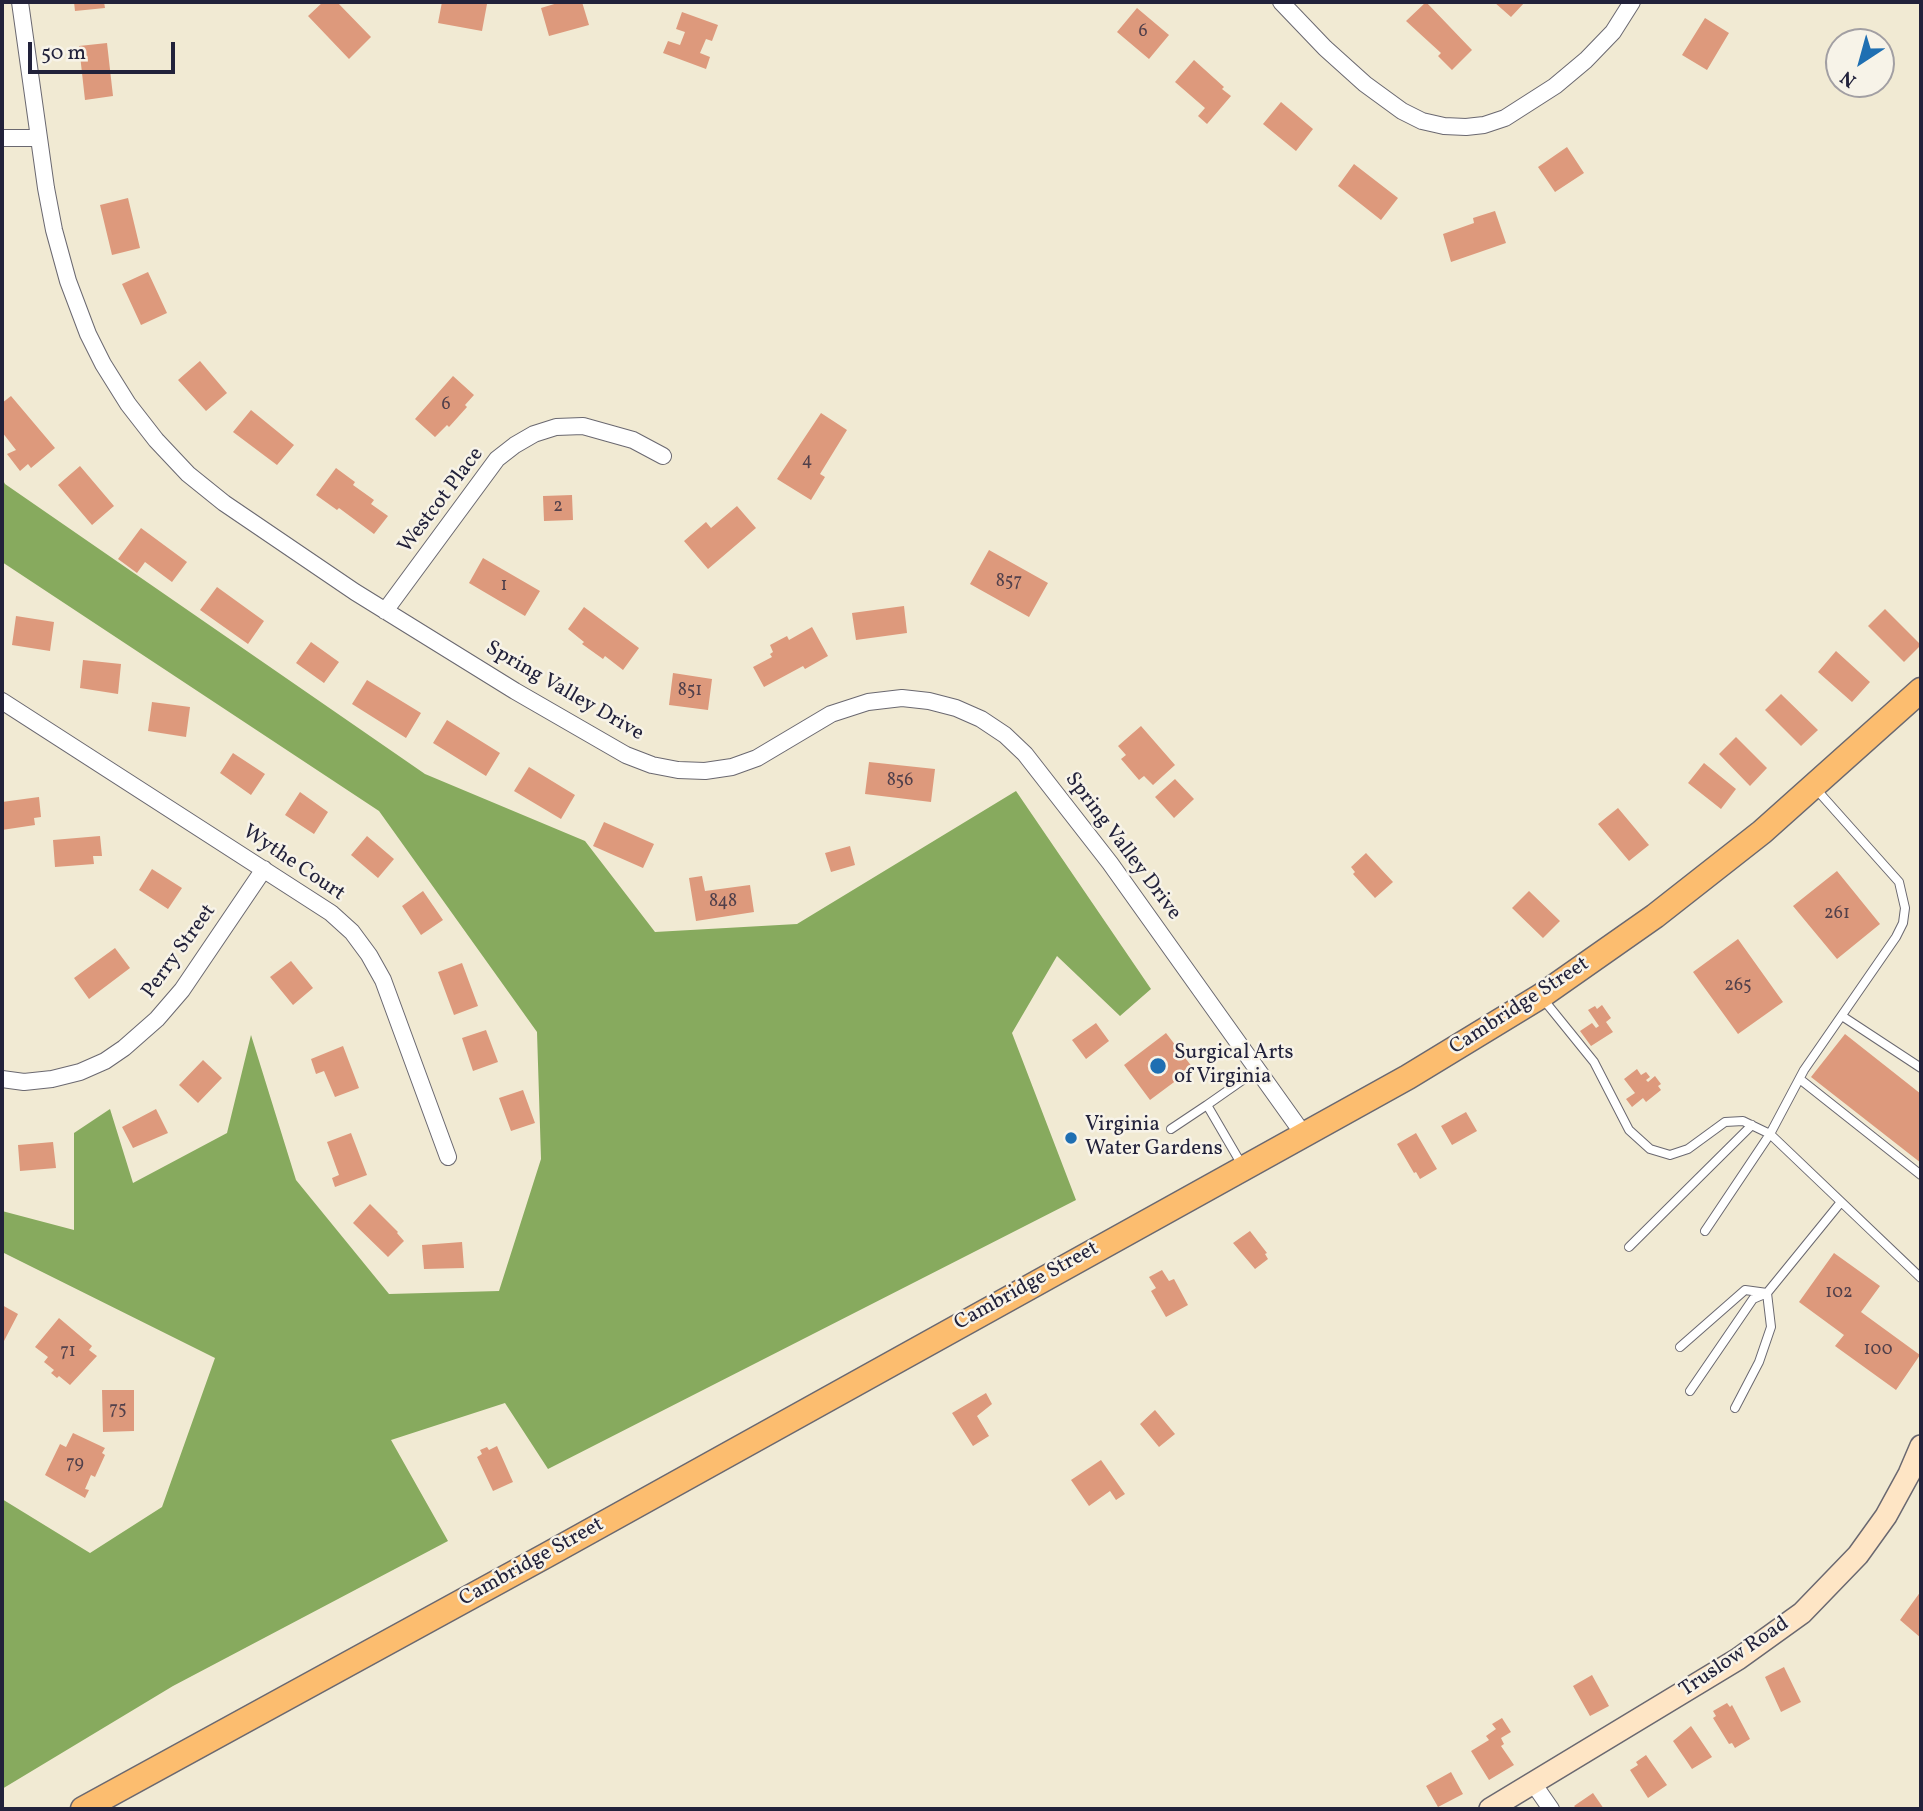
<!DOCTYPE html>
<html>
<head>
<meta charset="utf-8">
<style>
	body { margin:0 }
	#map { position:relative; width:1923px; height:1811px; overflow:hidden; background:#f1ead3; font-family:Vollkorn,serif }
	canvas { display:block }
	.frame { position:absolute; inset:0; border:4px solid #22223b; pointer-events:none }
	.north { position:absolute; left:1825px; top:28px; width:70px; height:70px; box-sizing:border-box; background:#f7f3e8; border:2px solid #a29fa3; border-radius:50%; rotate:216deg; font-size:19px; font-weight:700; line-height:28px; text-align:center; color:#22223b }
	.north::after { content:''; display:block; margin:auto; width:24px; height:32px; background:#1f6fb2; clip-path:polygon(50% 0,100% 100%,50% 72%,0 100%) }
	.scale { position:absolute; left:28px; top:42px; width:147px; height:32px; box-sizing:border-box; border:4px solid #22223b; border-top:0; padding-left:9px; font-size:21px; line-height:24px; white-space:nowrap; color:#22223b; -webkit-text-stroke:5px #f7f3e8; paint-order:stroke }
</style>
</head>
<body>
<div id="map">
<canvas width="1923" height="1811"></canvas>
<div class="frame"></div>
<div class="north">N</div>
<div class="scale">50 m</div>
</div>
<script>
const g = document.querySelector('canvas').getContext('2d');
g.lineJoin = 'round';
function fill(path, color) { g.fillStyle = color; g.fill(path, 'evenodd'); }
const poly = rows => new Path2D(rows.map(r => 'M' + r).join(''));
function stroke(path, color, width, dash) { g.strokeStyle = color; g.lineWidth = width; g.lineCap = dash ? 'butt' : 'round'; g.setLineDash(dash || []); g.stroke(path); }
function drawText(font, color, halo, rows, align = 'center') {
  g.font = font + ' Vollkorn,serif'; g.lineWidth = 5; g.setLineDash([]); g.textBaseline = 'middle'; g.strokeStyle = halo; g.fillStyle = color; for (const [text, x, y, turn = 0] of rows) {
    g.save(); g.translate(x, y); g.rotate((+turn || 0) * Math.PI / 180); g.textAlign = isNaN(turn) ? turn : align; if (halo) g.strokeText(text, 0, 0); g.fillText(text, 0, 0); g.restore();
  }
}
const forest = poly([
	[2,478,5,484,425,774,585,841,655,932,797,924,1016,791,1151,989,1120,1016,1057,956,1012,1033,1076,1200,548,1469,505,1403,391,1440,448,1541,173,1686,2,1789,2,1499,90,1553,162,1507,215,1358,2,1252,2,1211,74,1230,74,1133,110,1109,133,1183,227,1133,251,1035,296,1180,389,1294,499,1291,541,1159,537,1032,379,811,2,562]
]);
const building = poly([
	[74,2,104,2,105,8,75,11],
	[323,2,337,2,371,37,349,59,308,16],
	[442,2,487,4,482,31,438,23],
	[561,2,582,2,589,25,549,36,541,8],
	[1426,2,1472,50,1452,70,1438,56,1441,53,1406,21],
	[1494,2,1525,2,1511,17],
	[1137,8,1169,35,1149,59,1117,32],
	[682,12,718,25,712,41,706,39,700,53,710,57,706,69,663,53,668,41,680,45,685,32,676,29],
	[1705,18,1729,33,1707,70,1682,55],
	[107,43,113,96,85,100,79,46],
	[1194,60,1224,87,1222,89,1231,96,1207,124,1198,116,1205,108,1175,82],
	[1281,102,1313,129,1296,151,1263,124],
	[1567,147,1584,173,1555,192,1538,167],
	[1354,164,1398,198,1381,220,1338,186],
	[128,198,140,248,112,255,100,205],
	[1495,211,1506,243,1451,262,1443,234,1474,223,1473,218],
	[148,272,167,313,141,325,122,284],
	[200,361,227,393,206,411,178,380],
	[453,376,474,395,465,405,467,407,449,427,447,425,435,437,415,419],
	[11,396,55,448,31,468,28,464,20,471,7,454,16,450,2,432,2,403],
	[251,410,294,445,277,465,233,432],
	[821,413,847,430,820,474,825,477,811,500,777,479],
	[80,466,114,506,92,525,58,485],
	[336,468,355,482,353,485,374,500,371,504,388,516,374,534,339,508,337,510,316,495],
	[572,495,573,520,544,521,543,496],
	[737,506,756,528,708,569,684,541,706,522,711,528],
	[141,528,187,562,172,582,145,562,137,573,118,559],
	[989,550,1048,583,1029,617,970,584],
	[483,558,540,591,525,616,469,583],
	[217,587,264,621,248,644,200,610],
	[904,606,907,633,856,640,852,613],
	[584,607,639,648,623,670,605,656,603,659,582,644,584,642,568,629],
	[1885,609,1921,645,1904,662,1868,626],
	[16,616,54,622,50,651,12,645],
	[812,627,828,656,805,669,803,666,764,687,753,667,772,657,770,654,773,652,770,645,787,636,789,640],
	[311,642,339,662,324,683,296,663],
	[1836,651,1870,682,1852,702,1818,672],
	[83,660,121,664,118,694,80,688],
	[673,673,712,679,708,710,669,705],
	[367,680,421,713,406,738,352,704],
	[1781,694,1818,730,1801,746,1765,710],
	[152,702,190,707,186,737,148,731],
	[447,720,500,753,486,776,433,743],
	[1141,726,1175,765,1153,785,1144,776,1139,780,1121,759,1126,755,1118,746],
	[1736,737,1767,768,1750,786,1719,754],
	[233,753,265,774,251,795,220,773],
	[869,762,935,769,931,802,865,794],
	[1704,763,1736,789,1721,809,1688,783],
	[529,767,575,795,561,819,514,791],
	[1175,779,1194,799,1174,818,1155,797],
	[300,792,328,812,314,834,285,815],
	[39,797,41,817,34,818,35,825,2,830,2,802],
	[1618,808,1649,845,1629,861,1598,824],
	[604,822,654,844,643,868,593,846],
	[100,836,102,856,93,856,94,864,55,867,53,840],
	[367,836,394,859,378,878,351,855],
	[850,846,855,865,831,872,825,853],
	[1366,853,1393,882,1375,898,1353,874,1355,872,1351,867],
	[152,869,182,888,168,909,139,890],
	[1837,871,1880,924,1837,959,1793,906],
	[702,876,705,891,750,885,754,912,696,921,689,878],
	[423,891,443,920,421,935,402,906],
	[1529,891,1560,921,1543,938,1512,908],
	[1738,939,1783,1002,1738,1034,1693,972],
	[115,948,130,968,89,999,74,978],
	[291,961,313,988,293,1005,270,977],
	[462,963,478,1006,454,1015,438,972],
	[1602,1005,1611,1018,1606,1022,1613,1032,1591,1046,1580,1031,1592,1023,1596,1028,1599,1026,1588,1010,1595,1006,1597,1009],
	[1096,1023,1109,1041,1086,1059,1072,1040],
	[486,1030,498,1062,473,1071,462,1038],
	[1166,1033,1193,1068,1150,1100,1124,1065],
	[1845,1034,1921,1094,1921,1163,1811,1077],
	[343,1046,359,1088,335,1097,324,1071,316,1074,311,1059],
	[203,1060,222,1078,198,1103,179,1085],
	[1637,1069,1641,1075,1646,1072,1650,1077,1646,1080,1648,1082,1655,1076,1661,1084,1658,1086,1661,1090,1646,1102,1643,1098,1632,1107,1626,1099,1635,1093,1624,1079],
	[523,1090,535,1123,511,1131,499,1098],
	[156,1109,168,1133,133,1148,122,1127],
	[1466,1112,1477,1131,1452,1145,1441,1126],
	[351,1133,367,1175,335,1187,332,1178,339,1175,327,1142],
	[1416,1133,1437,1169,1420,1179,1416,1172,1414,1173,1397,1144],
	[53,1142,56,1168,20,1171,18,1145],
	[370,1204,398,1232,397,1233,404,1241,388,1257,353,1223],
	[1250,1231,1267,1253,1265,1254,1268,1259,1255,1269,1233,1243],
	[462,1242,464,1268,424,1269,422,1245],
	[1834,1253,1880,1286,1861,1312,1920,1355,1896,1390,1835,1346,1844,1335,1799,1302],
	[1162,1270,1169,1281,1174,1279,1188,1305,1166,1317,1151,1291,1156,1288,1149,1277],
	[2,1305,18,1314,4,1341,2,1340],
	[59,1318,92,1346,89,1350,97,1356,70,1385,59,1376,57,1378,51,1373,54,1370,44,1362,48,1357,35,1347],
	[102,1390,134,1390,134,1431,103,1432],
	[986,1393,992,1404,977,1416,989,1436,973,1446,952,1413],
	[1155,1410,1175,1434,1159,1447,1140,1424],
	[73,1433,105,1448,102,1453,105,1455,95,1477,91,1475,85,1489,89,1490,85,1498,45,1475,60,1444,66,1447],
	[497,1446,513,1482,493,1491,477,1457,482,1454,480,1450,487,1447,489,1450],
	[1101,1460,1125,1494,1116,1500,1110,1491,1089,1506,1071,1480],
	[1921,1591,1921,1638,1900,1620],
	[1784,1667,1801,1702,1781,1712,1765,1677],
	[1592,1675,1609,1706,1590,1716,1573,1686],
	[1727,1703,1730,1707,1732,1705,1750,1739,1735,1748,1732,1743,1729,1744,1713,1718,1716,1716,1713,1711],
	[1502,1718,1511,1732,1501,1738,1504,1744,1501,1746,1514,1765,1489,1780,1471,1751,1489,1740,1486,1736,1496,1729,1492,1724],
	[1691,1726,1712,1757,1692,1769,1673,1741],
	[1646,1755,1667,1785,1648,1798,1630,1770,1638,1765,1636,1762],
	[1451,1772,1463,1794,1438,1807,1426,1786],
	[1593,1793,1604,1809,1577,1809,1574,1806]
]);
const lane = poly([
	[1816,789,1899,882,1905,908,1903,923,1896,937,1804,1070,1770,1134,1921,1278],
	[1543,999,1594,1062,1629,1130,1650,1149,1670,1155,1688,1149,1725,1122,1743,1121,1770,1134,1705,1231],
	[1842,1016,1921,1068],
	[1801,1080,1921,1175],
	[1207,1105,1257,1070],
	[1171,1129,1207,1105,1242,1165],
	[1629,1247,1752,1125],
	[1680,1347,1745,1290,1767,1293,1771,1327,1759,1362,1735,1408],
	[1690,1391,1753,1299,1767,1293,1841,1202]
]);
const street = poly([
	[20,2,46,188,54,230,68,281,88,334,103,364,128,404,156,440,188,474,224,503,355,592,515,691,626,755,652,765,678,770,705,771,732,767,757,758,831,714,868,702,902,698,929,701,956,708,981,719,1005,735,1025,754,1110,863,1304,1135],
	[1281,2,1325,48,1365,84,1402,111,1422,121,1444,126,1466,127,1484,125,1505,118,1555,86,1586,60,1613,32,1632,2],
	[2,138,39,138],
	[385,611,497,459,515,445,534,434,556,427,583,426,633,440,663,456],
	[2,701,331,913,352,932,369,955,383,980,448,1157],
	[2,1079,24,1082,52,1079,80,1072,105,1061,124,1048,157,1019,182,990,264,869],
	[1533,1783,1551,1809]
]);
const secondary = poly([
	[1490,1809,1738,1659,1802,1613,1858,1555,1886,1516,1909,1474,1921,1446]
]);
const primary = poly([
	[83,1809,547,1555,1408,1077,1541,996,1655,916,1762,832,1921,690]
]);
const markers = [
	[1158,1066,9,"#1f6fb2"],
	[1071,1138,7,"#1f6fb2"]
];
const numberNames = [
	["6",1143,33],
	["6",446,406],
	["4",807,462],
	["2",558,508],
	["857",1009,583],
	["1",504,587],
	["851",690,692],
	["856",900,782],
	["848",723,903],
	["261",1837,915],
	["265",1738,987],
	["102",1839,1294],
	["100",1878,1351],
	["71",68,1353],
	["75",118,1411],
	["79",75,1465]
];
const streetNames = [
	["Westcot Place",442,501,-53],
	["Spring Valley Drive",564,692,30],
	["Spring Valley Drive",1122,847,53],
	["Wythe Court",293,864,34],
	["Perry Street",180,952,-54],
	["Cambridge Street",1520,1007,-33],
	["Cambridge Street",1027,1287,-29],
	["Cambridge Street",532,1563,-29],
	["Truslow Road",1735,1658,-34]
];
const poiNames = [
	["Surgical Arts",1174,1054],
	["of Virginia",1174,1078],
	["Virginia",1085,1126],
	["Water Gardens",1085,1150]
];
fill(forest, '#87aa5e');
fill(building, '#dd997c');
stroke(lane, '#6a6870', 10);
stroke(street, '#6a6870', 18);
stroke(secondary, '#6a6870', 24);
stroke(primary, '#6a6870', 27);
stroke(lane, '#fff', 8);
stroke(street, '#fff', 16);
stroke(secondary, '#fee5c5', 21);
stroke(primary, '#fcbd6f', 24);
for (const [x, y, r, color] of markers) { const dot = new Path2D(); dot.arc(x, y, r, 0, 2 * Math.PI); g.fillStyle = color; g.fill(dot); stroke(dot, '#f7f3e8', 2.5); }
drawText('18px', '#51404b', null, numberNames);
drawText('21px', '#22223b', '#f7f3e8', streetNames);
drawText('21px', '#22223b', '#f7f3e8', poiNames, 'left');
</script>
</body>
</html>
